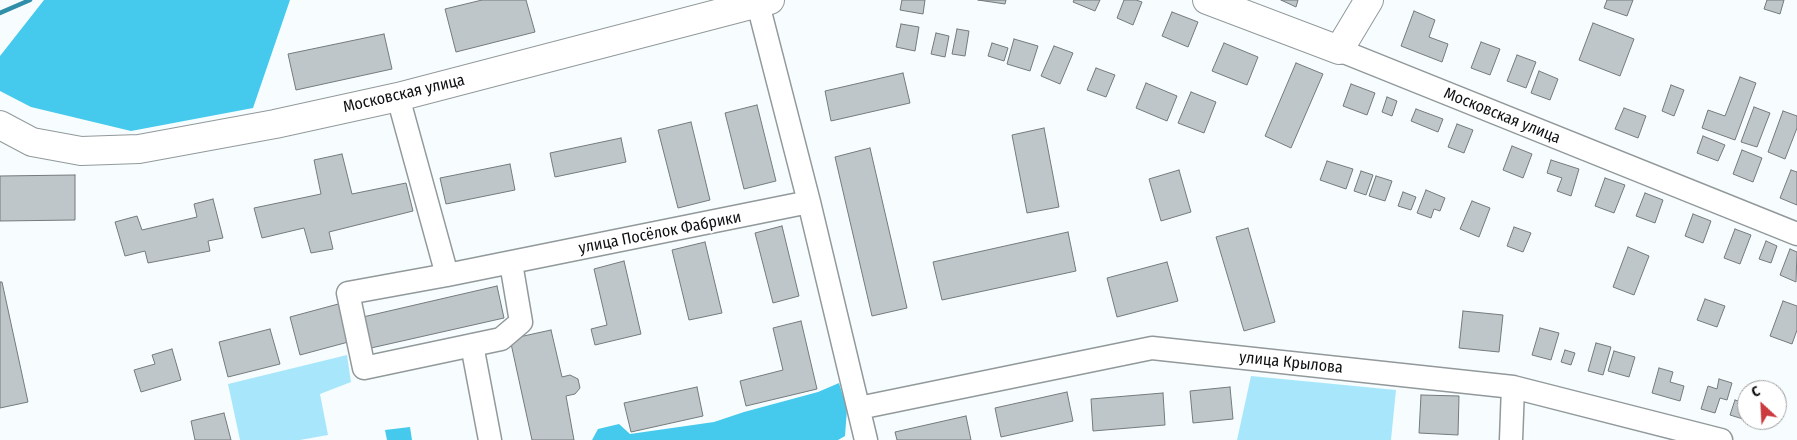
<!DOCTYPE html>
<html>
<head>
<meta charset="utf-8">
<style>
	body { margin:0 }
	#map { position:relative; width:1797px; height:440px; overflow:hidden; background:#f7fdfe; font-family:"Fira Sans Condensed",sans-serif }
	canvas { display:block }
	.north { position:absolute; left:1737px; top:380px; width:50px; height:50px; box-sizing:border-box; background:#fff; border:1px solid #9f9fa0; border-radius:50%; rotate:335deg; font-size:14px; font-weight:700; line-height:20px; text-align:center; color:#0e1011 }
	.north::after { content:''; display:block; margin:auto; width:18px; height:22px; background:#ca3a3f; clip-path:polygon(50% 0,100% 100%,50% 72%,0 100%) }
</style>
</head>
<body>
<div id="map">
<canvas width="1797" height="440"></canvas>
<div class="north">С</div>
</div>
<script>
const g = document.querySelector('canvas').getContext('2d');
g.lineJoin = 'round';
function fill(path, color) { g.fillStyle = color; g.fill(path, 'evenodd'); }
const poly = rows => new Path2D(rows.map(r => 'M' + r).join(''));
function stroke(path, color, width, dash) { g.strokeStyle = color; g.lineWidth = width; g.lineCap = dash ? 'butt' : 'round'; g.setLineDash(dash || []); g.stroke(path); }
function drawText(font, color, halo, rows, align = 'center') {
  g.font = font + ' "Fira Sans Condensed",sans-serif'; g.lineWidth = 4.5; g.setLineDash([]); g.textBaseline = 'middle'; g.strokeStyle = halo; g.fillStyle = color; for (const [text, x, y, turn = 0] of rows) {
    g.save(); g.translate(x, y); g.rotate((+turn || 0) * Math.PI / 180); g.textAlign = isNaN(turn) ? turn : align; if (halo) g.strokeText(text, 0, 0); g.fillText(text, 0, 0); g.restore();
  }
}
const green = poly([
	[347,355,351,382,320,394,328,435,300,440,240,440,228,384],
	[1251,376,1396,390,1391,440,1237,440]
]);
const forest = poly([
	[44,0,290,0,253,108,131,131,31,107,0,91,0,56],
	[839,383,847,409,845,436,838,440,592,440,598,429,619,424,630,434,714,422,744,412,818,392],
	[410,427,412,440,387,440,385,430]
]);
const stream = poly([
	[0,13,30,0]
]);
const building = poly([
	[482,0,526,0,535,32,456,52,445,9,482,0],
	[902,0,925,0,923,14,900,10,902,0],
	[978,0,1006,0,1005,4,978,0],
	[1074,0,1100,0,1095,11,1073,2,1074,0],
	[1124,0,1136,0,1142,2,1133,25,1117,18,1124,0],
	[1281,0,1298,0,1296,7,1281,0],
	[1607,0,1633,0,1627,16,1604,8,1607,0],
	[1767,0,1784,0,1780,14,1764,9,1767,0],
	[1414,11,1435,20,1429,37,1448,44,1442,62,1401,46,1414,11],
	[1172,12,1198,22,1188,47,1162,36,1172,12],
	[1593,23,1634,39,1620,76,1579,60,1593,23],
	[901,24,919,27,915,51,896,47,901,24],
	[957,29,969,31,965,56,952,54,957,29],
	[936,33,949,36,945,57,931,54,936,33],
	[384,34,392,69,296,90,288,54,384,34],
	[1014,39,1038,46,1030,71,1007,64,1014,39],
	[1481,42,1500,49,1490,75,1471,68,1481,42],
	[992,43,1008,48,1004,61,988,56,992,43],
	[1224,43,1258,57,1247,85,1212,71,1224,43],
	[1054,46,1073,53,1060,84,1041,76,1054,46],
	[1517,55,1536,62,1526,88,1507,81,1517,55],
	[1296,63,1323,74,1291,148,1265,136,1296,63],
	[1096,68,1115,75,1106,97,1087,90,1096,68],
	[1539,71,1558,79,1550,100,1531,93,1539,71],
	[903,73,910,103,831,121,825,91,903,73],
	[1740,77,1756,83,1735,140,1702,128,1708,110,1725,116,1740,77],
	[1146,83,1177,96,1167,121,1136,108,1146,83],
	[1351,84,1375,93,1367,115,1343,106,1351,84],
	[1671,85,1684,90,1674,116,1662,111,1671,85],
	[1191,92,1216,102,1204,133,1178,123,1191,92],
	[1387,97,1397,101,1392,116,1382,112,1387,97],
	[757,105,776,181,744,189,725,113,757,105],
	[1754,107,1770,113,1757,147,1741,142,1754,107],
	[1624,108,1646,116,1638,138,1615,129,1624,108],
	[1416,109,1443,119,1438,132,1411,121,1416,109],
	[1783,111,1797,116,1797,128,1785,159,1768,152,1783,111],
	[691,122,710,200,678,208,658,130,691,122],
	[1457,124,1473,130,1464,153,1448,147,1457,124],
	[1044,128,1059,207,1027,213,1012,135,1044,128],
	[1703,136,1725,145,1718,161,1697,153,1703,136],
	[621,138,626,162,555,177,550,153,621,138],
	[1512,146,1532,154,1523,178,1503,170,1512,146],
	[870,148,907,308,872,316,835,157,870,148],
	[1742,150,1762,158,1753,182,1733,174,1742,150],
	[342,154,352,194,406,183,413,211,329,232,333,249,311,253,304,228,262,238,254,208,321,194,314,160,342,154],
	[1551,160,1579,169,1571,196,1557,191,1562,178,1547,173,1551,160],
	[1327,161,1353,169,1346,189,1320,180,1327,161],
	[510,164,515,190,446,204,440,178,510,164],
	[1179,170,1191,212,1161,221,1149,179,1179,170],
	[1791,170,1797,172,1797,205,1780,198,1791,170],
	[1361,171,1373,175,1366,195,1354,191,1361,171],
	[75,175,75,220,0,221,0,176,75,175],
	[1376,176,1392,181,1385,201,1369,196,1376,176],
	[1605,178,1625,185,1614,213,1595,206,1605,178],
	[1426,190,1445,198,1440,211,1434,209,1431,218,1417,213,1426,190],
	[1403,192,1416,197,1411,210,1398,206,1403,192],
	[1645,193,1663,200,1655,223,1636,216,1645,193],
	[213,199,223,238,208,241,210,251,148,263,145,251,125,256,115,222,137,216,142,230,197,217,194,204,213,199],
	[1472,201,1490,208,1479,237,1460,229,1472,201],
	[1693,214,1711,221,1703,243,1685,236,1693,214],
	[782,226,799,296,773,303,755,233,782,226],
	[1514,227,1531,233,1523,252,1507,246,1514,227],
	[1248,228,1275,322,1244,331,1216,237,1248,228],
	[1735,229,1751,235,1740,264,1724,258,1735,229],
	[1068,232,1076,271,942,300,933,262,1068,232],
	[1766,241,1777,246,1771,263,1759,259,1766,241],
	[705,242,722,313,689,320,672,250,705,242],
	[1628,247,1649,256,1634,295,1613,287,1628,247],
	[1790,249,1797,252,1796,282,1780,275,1790,249],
	[624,261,641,334,595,345,591,329,607,325,594,269,624,261],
	[1167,262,1178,301,1117,317,1107,278,1167,262],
	[0,282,2,282,28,402,0,408,0,282],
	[497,286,504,318,371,348,363,317,497,286],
	[1705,299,1725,306,1717,327,1697,320,1705,299],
	[1783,301,1797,306,1797,330,1792,344,1770,336,1783,301],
	[342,303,352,341,300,355,290,317,342,303],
	[1463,311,1503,315,1499,352,1459,348,1463,311],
	[801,321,817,389,746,406,740,381,783,370,773,328,801,321],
	[1540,328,1559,333,1551,360,1532,355,1540,328],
	[270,329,280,364,228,377,219,342,270,329],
	[551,330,562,377,570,375,578,379,580,388,575,394,566,396,574,440,532,440,510,339,551,330],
	[1596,343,1611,347,1603,375,1588,371,1596,343],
	[172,349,181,380,141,392,134,370,155,364,152,355,172,349],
	[1565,350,1575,353,1571,365,1561,362,1565,350],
	[1614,351,1635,357,1629,377,1608,371,1614,351],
	[1659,368,1673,372,1670,382,1684,386,1680,401,1652,393,1659,368],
	[1719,379,1732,383,1727,400,1720,398,1715,413,1701,409,1708,386,1717,389,1719,379],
	[697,387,703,416,631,432,624,403,697,387],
	[1230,387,1233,419,1193,423,1190,391,1230,387],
	[1067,392,1073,421,1001,437,995,408,1067,392],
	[1163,393,1165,425,1093,431,1091,399,1163,393],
	[1421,395,1459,396,1458,435,1419,433,1421,395],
	[1735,400,1747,404,1743,419,1730,415,1735,400],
	[224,413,231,440,195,440,191,421,224,413],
	[966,416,971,440,897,440,895,432,966,416]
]);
const minor = poly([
	[758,4,809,202,866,440],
	[1339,50,1797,234],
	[398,97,447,275,809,202],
	[447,275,348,293,364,368,501,339,521,322,511,263],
	[472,345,490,440],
	[859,408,1152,348,1513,387,1721,440],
	[1511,440,1513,387]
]);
const major = poly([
	[1207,0,1339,50,1369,0],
	[0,125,32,142,81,151,139,149,275,124,398,97,770,0]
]);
const streetNames = [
	["Московская улица",404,94,-13],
	["Московская улица",1502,116,22],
	["улица Посёлок Фабрики",660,233,-11],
	["улица Крылова",1291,363,6]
];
fill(green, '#a8e7fb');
fill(forest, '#45c9ed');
stroke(stream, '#308ea8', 4.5);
fill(building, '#bfc6c9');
stroke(building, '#747b7d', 1);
stroke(minor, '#92999b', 25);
stroke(major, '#92999b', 30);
stroke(minor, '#fff', 22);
stroke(major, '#fff', 28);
drawText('16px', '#0e1011', '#fff', streetNames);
</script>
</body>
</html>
